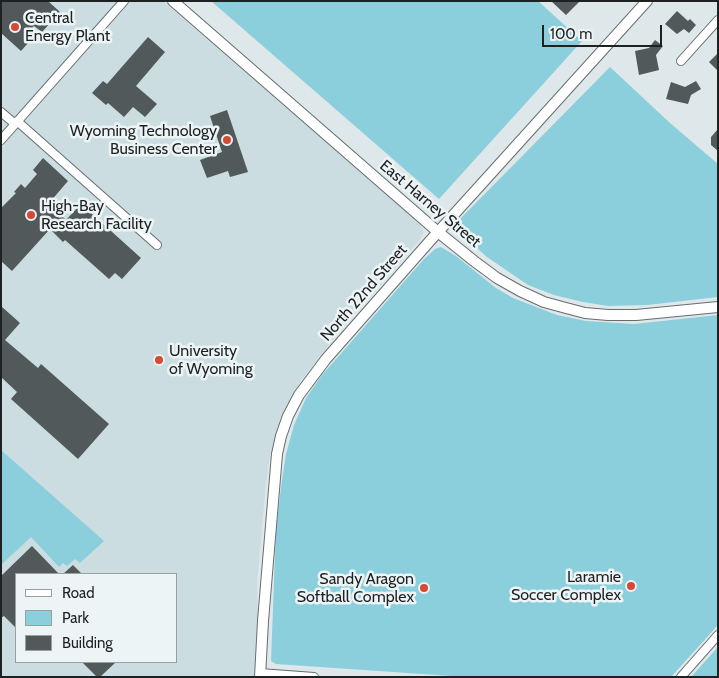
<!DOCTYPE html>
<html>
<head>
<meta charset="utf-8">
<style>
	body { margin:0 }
	#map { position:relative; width:719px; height:678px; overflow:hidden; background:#dee7e9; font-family:Cabin,sans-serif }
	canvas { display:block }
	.frame { position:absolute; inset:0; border:2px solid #1e2121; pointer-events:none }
	.legend { position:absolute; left:15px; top:573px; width:162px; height:90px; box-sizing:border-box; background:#ecf4f6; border:1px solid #9aa0a1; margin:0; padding:6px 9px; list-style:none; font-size:15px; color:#1e2121 }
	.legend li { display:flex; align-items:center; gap:10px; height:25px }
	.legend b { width:25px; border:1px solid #9aa0a1 }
	.scale { position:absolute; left:542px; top:25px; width:120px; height:22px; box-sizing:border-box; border:2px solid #1e2121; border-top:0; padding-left:6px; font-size:15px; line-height:18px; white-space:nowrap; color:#1e2121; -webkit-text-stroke:4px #ecf4f6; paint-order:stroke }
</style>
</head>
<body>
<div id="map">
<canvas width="719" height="678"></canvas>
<div class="frame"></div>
<ul class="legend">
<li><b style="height:6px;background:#fff"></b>Road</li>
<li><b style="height:14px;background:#8ccfdc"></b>Park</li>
<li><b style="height:14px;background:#51595a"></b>Building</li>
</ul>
<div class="scale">100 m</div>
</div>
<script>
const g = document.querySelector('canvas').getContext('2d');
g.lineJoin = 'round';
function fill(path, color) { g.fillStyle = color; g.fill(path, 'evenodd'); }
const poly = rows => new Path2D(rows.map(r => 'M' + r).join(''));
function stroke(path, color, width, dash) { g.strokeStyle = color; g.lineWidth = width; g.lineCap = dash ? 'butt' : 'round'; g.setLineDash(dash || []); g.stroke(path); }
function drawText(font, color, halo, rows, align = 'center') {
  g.font = font + ' Cabin,sans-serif'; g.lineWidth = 5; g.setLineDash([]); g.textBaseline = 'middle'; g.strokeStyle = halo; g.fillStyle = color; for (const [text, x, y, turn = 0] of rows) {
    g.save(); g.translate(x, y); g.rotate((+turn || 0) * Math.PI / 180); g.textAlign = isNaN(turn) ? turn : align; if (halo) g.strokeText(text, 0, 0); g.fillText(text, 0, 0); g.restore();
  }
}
const built = poly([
	[1,1,163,1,419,222,424,232,419,241,334,338,300,382,285,408,270,455,266,483,257,584,260,673,300,677,1,677],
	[16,574,176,574,176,662,16,662]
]);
const green = poly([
	[211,1,538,1,582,41,439,199],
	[610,67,670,123,718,164,718,297,647,305,608,306,583,302,554,295,528,285,487,257,461,234,458,226,461,218],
	[441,247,456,256,496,288,513,298,557,315,586,321,634,324,718,315,718,625,671,677,466,677,276,664,271,661,276,529,282,480,286,454,294,425,306,398,322,375,424,259,435,249],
	[1,450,104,541,80,563,75,559,67,566,63,563,59,567,31,537,1,565],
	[718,647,718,677,691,677]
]);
const building = poly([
	[3,1,48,1,60,12,42,32,34,26,24,37,29,42,21,51,1,33,1,4],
	[551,1,580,1,566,15],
	[677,11,688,21,690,19,696,25,689,33,684,29,677,34,665,24],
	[148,37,165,52,136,86,157,104,145,117,133,107,124,117,108,103,106,105,92,93,103,81,107,84],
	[655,40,663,46,656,55,659,70,639,75,635,51,649,48],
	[718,53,718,71,709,62],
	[696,81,701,89,691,95,688,104,666,99,671,82,685,87],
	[227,110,248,172,230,177,228,171,207,178,200,160,222,152,210,116],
	[718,129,718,151,711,145,711,137],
	[43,158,68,181,50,202,54,206,52,207,66,220,81,204,141,258,122,279,115,273,109,279,65,240,63,242,50,229,12,271,1,261,1,208,16,193,14,192,21,184,25,188,37,174,33,170],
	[1,306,20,323,5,340,38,368,41,364,109,424,78,459,11,399,17,392,1,377],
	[32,546,59,574,16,574,16,628,4,616,1,618,1,576],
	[73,565,82,574,63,574],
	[82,662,116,662,100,677,97,677]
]);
const street = poly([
	[681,61,718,20],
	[1,112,15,124],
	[17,121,157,245],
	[1,140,124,1],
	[260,673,314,677],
	[681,677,718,635]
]);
const secondary = poly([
	[173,1,438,232,474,261,497,278,520,291,544,302,566,308,585,313,608,315,636,315,718,307],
	[260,677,263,621,277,454,281,436,288,416,299,395,326,359,429,242,647,1]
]);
const markers = [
	[15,27,5,"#d54935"],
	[227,140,5,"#d54935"],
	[31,215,5,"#d54935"],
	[159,360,5,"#d54935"],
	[631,586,5,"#d54935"],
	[424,588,5,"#d54935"]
];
const poiNames = [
	["Central",25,18],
	["Energy Plant",25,36],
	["Wyoming Technology",217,131,"right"],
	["Business Center",217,149,"right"],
	["High-Bay",41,206],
	["Research Facility",41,224],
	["University",169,351],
	["of Wyoming",169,369],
	["Laramie",621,577,"right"],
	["Soccer Complex",621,595,"right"],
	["Sandy Aragon",414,579,"right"],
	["Softball Complex",414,597,"right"]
];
const streetNames = [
	["East Harney Street",430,204,40],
	["North 22nd Street",364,293,-49]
];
fill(built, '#cbdde1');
fill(green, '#8ccfdc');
fill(building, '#51595a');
stroke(street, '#666d6f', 10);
stroke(secondary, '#666d6f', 12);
stroke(street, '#fff', 8);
stroke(secondary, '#fff', 10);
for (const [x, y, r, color] of markers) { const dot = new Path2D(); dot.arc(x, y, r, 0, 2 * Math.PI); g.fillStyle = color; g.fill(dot); stroke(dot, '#ecf4f6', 2); }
drawText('16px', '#1e2121', '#ecf4f6', poiNames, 'left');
drawText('16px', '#1e2121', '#ecf4f6', streetNames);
</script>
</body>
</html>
